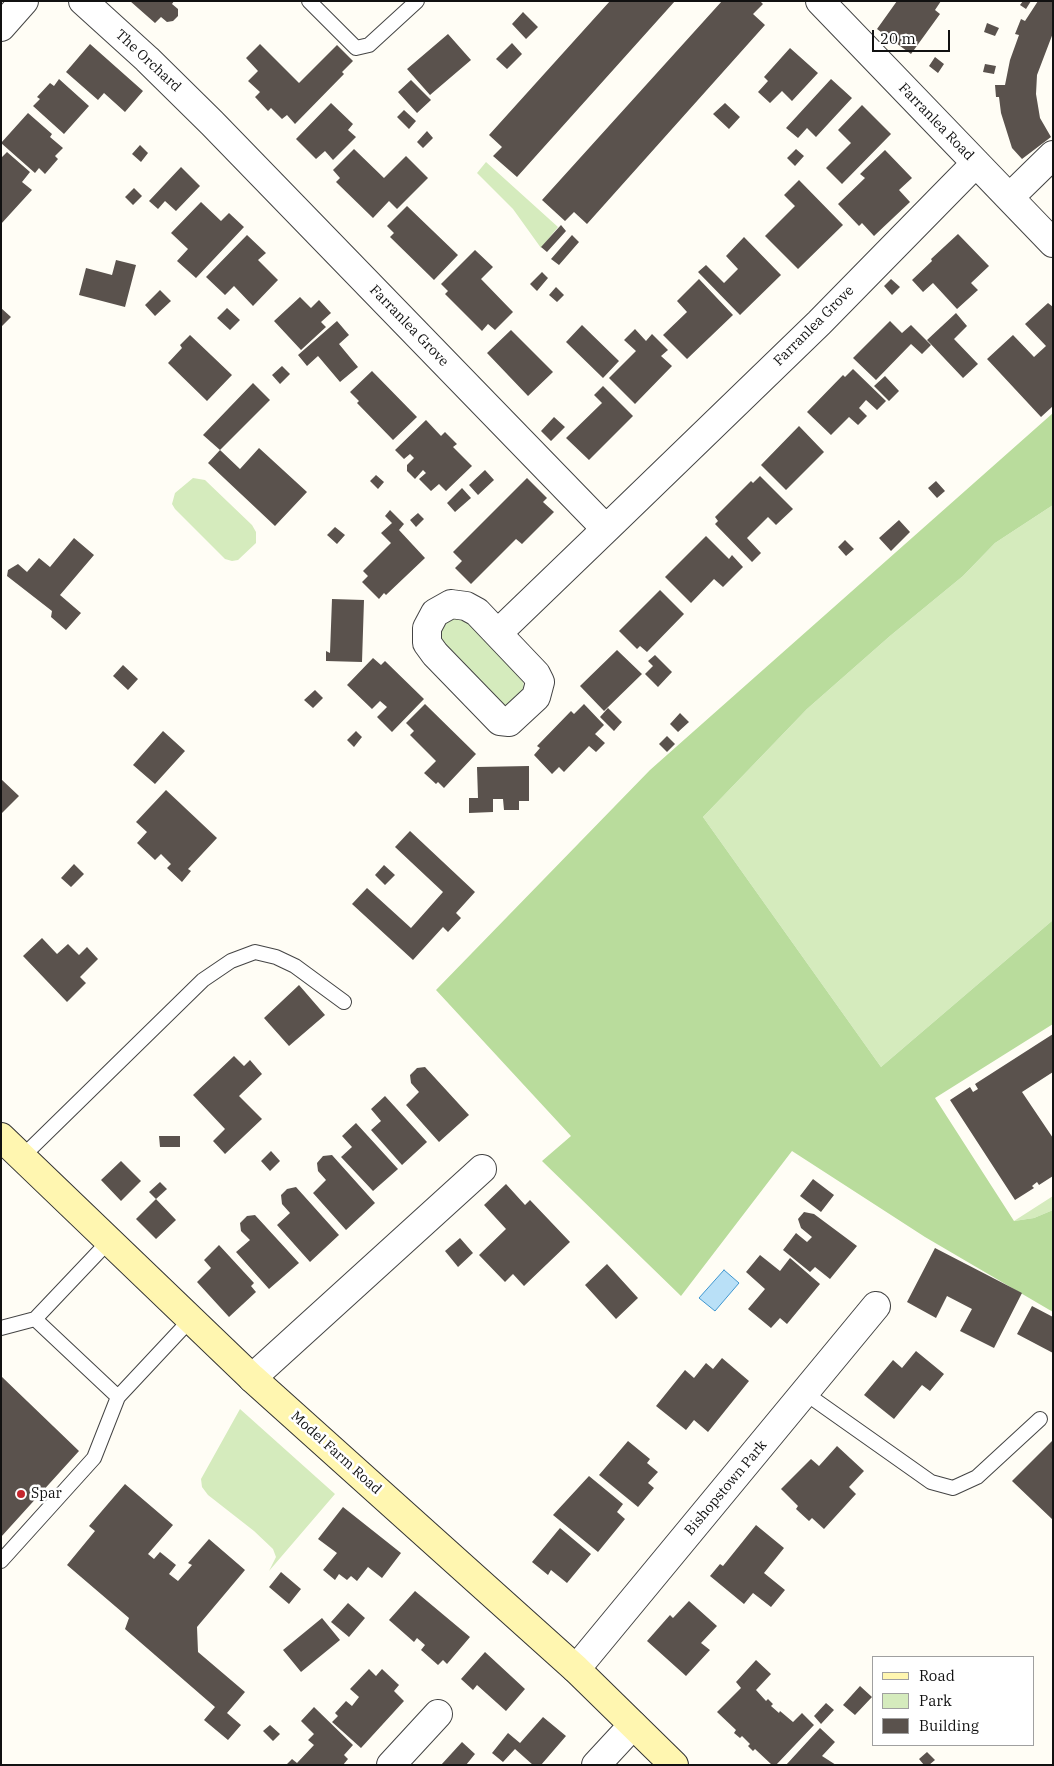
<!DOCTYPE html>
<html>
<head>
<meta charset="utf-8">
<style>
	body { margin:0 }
	#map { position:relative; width:1054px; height:1766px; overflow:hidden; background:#fffdf5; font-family:"IBM Plex Serif",serif }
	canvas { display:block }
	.frame { position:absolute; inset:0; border:2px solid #111; pointer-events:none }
	.legend { position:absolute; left:872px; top:1656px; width:162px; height:90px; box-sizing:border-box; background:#fff; border:1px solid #a0a0a0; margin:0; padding:6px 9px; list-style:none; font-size:15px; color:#111 }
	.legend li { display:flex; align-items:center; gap:10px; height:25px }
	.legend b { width:25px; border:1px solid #a0a0a0 }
	.scale { position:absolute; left:872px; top:30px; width:78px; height:22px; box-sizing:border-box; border:2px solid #111; border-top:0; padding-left:6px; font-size:15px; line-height:18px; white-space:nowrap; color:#111; -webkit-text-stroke:4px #fff; paint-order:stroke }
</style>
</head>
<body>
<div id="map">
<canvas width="1054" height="1766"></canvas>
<div class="frame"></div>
<ul class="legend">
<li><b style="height:6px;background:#fff6b0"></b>Road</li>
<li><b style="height:14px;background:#d5ebbd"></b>Park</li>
<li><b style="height:14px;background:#5a524d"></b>Building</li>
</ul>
<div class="scale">20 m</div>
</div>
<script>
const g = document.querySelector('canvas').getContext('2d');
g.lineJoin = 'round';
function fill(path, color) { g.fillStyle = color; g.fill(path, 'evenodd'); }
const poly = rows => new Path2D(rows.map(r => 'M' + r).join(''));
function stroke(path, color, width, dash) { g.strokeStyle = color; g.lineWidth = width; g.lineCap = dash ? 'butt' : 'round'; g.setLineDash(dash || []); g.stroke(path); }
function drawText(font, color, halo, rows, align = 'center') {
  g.font = font + ' "IBM Plex Serif",serif'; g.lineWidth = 5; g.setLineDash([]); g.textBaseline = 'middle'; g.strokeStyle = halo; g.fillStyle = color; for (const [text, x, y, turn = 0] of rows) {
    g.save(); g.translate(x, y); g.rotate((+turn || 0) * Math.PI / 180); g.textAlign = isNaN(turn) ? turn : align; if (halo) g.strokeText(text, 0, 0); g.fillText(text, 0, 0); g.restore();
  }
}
const green = poly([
	[486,162,558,227,541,248,513,209,477,173],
	[193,478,205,480,252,525,256,532,256,543,238,560,232,561,225,559,175,509,172,504,175,493],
	[1053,505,1053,920,881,1067,703,817,807,709,890,636,963,576,995,543],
	[449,614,473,624,523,678,524,690,510,705,503,707,439,639,441,619],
	[1053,1196,1053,1210,1034,1218,1014,1221],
	[240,1409,335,1494,269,1571,276,1557,273,1549,254,1531,208,1495,202,1487,201,1479]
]);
const forest = poly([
	[1053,413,1053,505,995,543,963,576,890,636,807,709,703,817,881,1067,1053,920,1053,1024,935,1098,1014,1221,1034,1218,1053,1210,1053,1312,925,1237,792,1151,681,1296,542,1161,571,1136,436,990,650,770]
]);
const water = poly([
	[724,1270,739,1283,715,1311,699,1298,724,1270]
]);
const building = poly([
	[130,1,174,1,172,4,178,9,178,16,173,21,167,22,161,17,155,23],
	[610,1,675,1,517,177,493,156,502,147,489,135],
	[722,1,760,1,763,4,753,14,765,25,587,224,574,212,565,221,542,200],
	[897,1,941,1,935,10,940,14,911,54,877,29],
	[1023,1,1031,1,1026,9,1020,5],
	[1038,1,1053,1,1053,33,1037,75,1036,94,1040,118,1051,137,1022,159,1012,148,1001,113,999,97,996,97,995,85,1005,85,1010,60,1019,35,1015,34,1021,19,1025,21],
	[523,12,538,27,526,39,512,24],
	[987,23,999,28,995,36,984,32],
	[448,34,471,60,430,95,407,69],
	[512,43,522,54,507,69,496,59],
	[90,44,143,91,125,112,104,93,98,100,66,72],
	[260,44,299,83,337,45,353,61,342,72,344,74,295,124,287,115,282,119,271,108,268,111,255,97,260,92,248,81,258,71,246,58],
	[790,48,818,73,792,101,782,91,770,103,758,92,768,81,764,77],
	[935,57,944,64,938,73,929,66],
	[985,64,996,66,994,74,983,72],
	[59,79,89,106,64,134,33,106,40,99,37,97,50,83,54,86],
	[831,79,852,98,816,137,807,128,798,138,786,128],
	[411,80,431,100,417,113,398,92],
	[331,103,353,124,348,130,356,137,333,160,325,151,316,159,296,139],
	[725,103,740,117,729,129,713,114],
	[862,105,891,134,842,184,826,168,851,143,838,130],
	[404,110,416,121,409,129,397,117],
	[28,113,52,134,50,137,63,148,55,156,58,159,45,174,39,168,35,173,1,143],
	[427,131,433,138,423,148,417,142],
	[140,145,148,153,141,162,132,154],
	[354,149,384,178,406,156,428,178,397,209,389,201,373,218,336,182,340,178,333,170],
	[796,149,804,156,795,166,787,158],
	[885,150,912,178,899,190,910,202,874,236,862,223,859,226,838,204,865,178,860,174],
	[7,152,30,172,22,182,32,190,1,224,1,158],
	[181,167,200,186,176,211,165,201,158,209,149,201],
	[799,180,843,225,798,269,765,236,795,206,784,195],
	[134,188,142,196,133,205,125,197],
	[201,202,221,221,229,213,244,227,196,278,177,261,188,249,171,233],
	[407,206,458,255,434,280,390,237,394,233,387,226],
	[561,225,566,231,547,252,541,247],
	[958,234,989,266,971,283,978,290,957,309,933,283,923,292,912,280,932,261,931,259],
	[247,235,266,253,258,260,278,280,253,306,234,286,225,295,206,277],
	[572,235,579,242,559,265,551,259],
	[744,237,781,275,740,315,698,272,706,265,724,283,738,269,726,256],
	[475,250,493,267,481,279,513,312,495,330,488,324,482,331,445,294,448,291,441,284],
	[116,260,136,265,125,307,79,295,86,268,112,275],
	[542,272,548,278,537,291,530,284],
	[699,279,733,315,687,359,663,335,687,312,677,301],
	[891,279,900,287,892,295,884,286],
	[556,287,564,295,557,302,549,295],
	[160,290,171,301,155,316,145,305],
	[300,297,311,308,319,300,331,313,321,322,326,327,301,350,274,321],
	[1048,303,1053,307,1053,406,1041,417,987,359,1013,335,1034,357,1046,346,1025,324],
	[1,308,11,317,1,327],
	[227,308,240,320,230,330,217,318],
	[956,313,967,326,954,339,978,364,963,378,927,340],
	[337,321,349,335,339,344,358,367,340,382,318,356,307,366,298,355],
	[890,321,902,333,911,325,931,345,922,354,911,344,876,380,853,358],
	[582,325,619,361,603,378,566,342],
	[635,329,646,341,652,334,668,350,661,356,672,366,635,404,609,378,636,351,624,340],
	[511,330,553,372,528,396,487,353],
	[190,335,232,375,207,401,168,363,182,348,180,345],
	[282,366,290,374,280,384,272,375],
	[853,369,886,401,877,410,866,400,859,408,867,416,858,425,849,417,831,435,807,412,843,375,845,377],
	[372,371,417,417,393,440,357,403,359,401,350,392],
	[885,376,899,391,889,401,874,386],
	[253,383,270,400,220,450,203,435],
	[603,386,633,416,589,460,566,438,602,403,594,395],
	[554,417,565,427,551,441,541,431],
	[426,420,441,436,445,432,457,444,453,447,472,466,446,491,439,484,431,491,419,479,426,473,423,470,415,479,407,471,407,465,414,458,410,454,404,459,395,450],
	[799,426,824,452,786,490,761,465],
	[259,448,307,492,275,526,208,463,220,450,240,469],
	[485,470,494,480,478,495,469,485],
	[376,475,384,482,378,489,370,481],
	[760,476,793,509,776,525,768,517,747,538,761,553,752,562,715,524,718,521,715,517,751,481,753,483],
	[527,478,547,498,543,502,554,512,522,544,516,539,471,584,455,568,462,561,453,552],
	[936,481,945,491,937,498,928,488],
	[462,488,471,498,455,512,447,503],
	[390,510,404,524,399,530,425,558,386,595,384,593,379,599,362,582,368,576,363,571,391,543,381,533,392,523,385,516],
	[418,513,424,519,416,527,410,520],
	[899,520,910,532,891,551,879,538],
	[335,527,345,535,337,544,327,535],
	[706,536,729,559,732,555,743,567,723,587,714,579,691,603,665,577],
	[74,538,94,555,60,595,81,613,66,630,51,617,52,611,7,576,8,570,18,564,27,572,39,558,50,567],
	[845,540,854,549,846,556,838,547],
	[660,590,684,614,647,652,640,646,637,649,619,631],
	[332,599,364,600,362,662,326,661,326,651,330,653],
	[617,650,642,674,604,711,580,686],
	[655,655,672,672,658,687,645,674,653,666,648,661],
	[373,658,381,665,385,661,424,699,392,732,377,717,387,707,380,701,372,709,347,685],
	[123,665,138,679,128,690,113,676],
	[315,690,323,698,313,708,304,700],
	[425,704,476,754,444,788,438,782,436,784,424,773,436,761,410,735,414,731,406,723],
	[584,704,604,725,595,734,605,743,596,752,589,746,564,772,559,767,552,774,534,755,540,748,537,746,571,711,574,714],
	[608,708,622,722,614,731,600,717],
	[680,713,689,722,678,732,670,724],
	[163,731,185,751,155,784,133,765],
	[356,731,362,737,354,747,347,740],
	[667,736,675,744,667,752,659,744],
	[529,766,529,801,519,801,519,810,504,810,503,799,493,799,493,812,469,813,469,798,478,798,477,767],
	[1,779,19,796,1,814],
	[166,790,217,838,188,869,191,871,182,882,167,868,171,864,161,854,155,860,137,843,147,832,136,822],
	[410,831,475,892,456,913,461,918,448,932,443,927,413,960,352,904,367,888,411,928,443,892,395,847],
	[74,864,84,874,71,887,61,878],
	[384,865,395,875,385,885,375,875],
	[42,938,57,954,68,944,79,955,87,947,98,959,80,977,86,983,67,1002,23,956],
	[299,985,325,1015,289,1046,264,1018],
	[1053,1034,1053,1072,1022,1092,1053,1138,1053,1176,1039,1185,1037,1182,1032,1186,1034,1188,1015,1200,950,1100,970,1087,973,1092,978,1089,975,1084],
	[234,1056,244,1066,250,1060,262,1074,239,1096,262,1119,225,1154,213,1141,225,1129,193,1095],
	[425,1067,469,1115,439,1142,406,1105,419,1092,411,1083,410,1075,417,1068],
	[385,1096,427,1142,402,1165,371,1130,381,1121,371,1109],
	[356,1123,398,1169,373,1191,341,1157,352,1147,342,1136],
	[159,1136,180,1136,180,1147,160,1147],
	[271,1151,280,1161,270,1171,261,1161],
	[332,1155,375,1203,346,1230,313,1193,326,1180,318,1171,317,1163,323,1156],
	[121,1161,141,1181,121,1201,101,1180],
	[813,1179,834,1195,821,1212,800,1196],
	[160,1182,167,1189,156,1199,149,1192],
	[506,1184,525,1205,530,1200,570,1242,524,1286,513,1274,505,1282,479,1255,506,1229,484,1205],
	[296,1187,339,1235,310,1262,277,1225,290,1213,282,1204,281,1195,287,1189],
	[156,1199,176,1220,156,1239,136,1219],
	[804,1212,814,1214,857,1246,830,1279,815,1267,810,1272,783,1250,796,1233,807,1242,812,1237,801,1228,798,1219],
	[255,1215,299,1263,269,1289,236,1252,250,1240,241,1231,240,1223,247,1216],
	[460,1238,473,1253,458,1267,445,1251],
	[219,1245,254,1283,251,1286,256,1292,229,1317,197,1282,211,1268,204,1260],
	[935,1248,1022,1293,994,1348,960,1331,972,1309,947,1296,936,1318,907,1302],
	[760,1255,780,1271,790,1258,820,1284,787,1324,780,1318,771,1328,748,1309,765,1289,746,1272],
	[607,1264,638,1298,616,1319,585,1285],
	[1032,1306,1053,1317,1053,1353,1017,1334],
	[916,1351,944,1374,930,1391,922,1385,894,1419,864,1395,893,1360,902,1368],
	[722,1358,749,1381,708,1432,694,1420,686,1430,656,1406,685,1370,694,1378,706,1363,713,1369],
	[1,1376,79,1451,1,1537],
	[1053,1440,1053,1520,1012,1481],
	[628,1441,650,1459,647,1463,658,1472,648,1483,654,1488,638,1507,599,1475],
	[837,1446,864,1471,849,1487,856,1494,824,1529,812,1518,809,1521,796,1509,798,1506,781,1489,811,1459,819,1466],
	[589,1476,623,1504,617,1512,625,1519,598,1552,553,1515],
	[125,1484,173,1525,148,1554,154,1559,160,1552,176,1565,169,1574,178,1581,192,1565,188,1563,209,1539,245,1570,197,1627,198,1652,245,1692,227,1713,241,1725,228,1740,204,1720,215,1707,125,1629,129,1618,67,1565,95,1531,89,1526],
	[343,1507,401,1553,382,1578,368,1567,357,1581,351,1576,347,1580,339,1574,335,1580,323,1570,337,1553,318,1539],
	[756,1525,784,1548,764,1573,785,1590,771,1607,753,1593,744,1604,710,1576,720,1564,723,1566],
	[560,1528,591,1554,567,1583,551,1570,548,1575,532,1562],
	[281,1572,301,1589,289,1604,269,1587],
	[415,1591,470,1637,447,1664,443,1660,438,1665,421,1650,425,1645,417,1638,414,1642,389,1620],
	[689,1601,717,1626,701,1643,710,1650,686,1676,647,1641,670,1615,673,1618],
	[348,1603,365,1618,349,1637,331,1622],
	[322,1618,340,1640,301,1672,283,1650],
	[485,1652,525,1689,506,1711,477,1685,473,1690,461,1679],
	[756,1660,771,1674,756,1690,766,1701,768,1699,773,1704,771,1706,779,1713,780,1711,793,1722,802,1713,814,1725,776,1765,772,1765,755,1749,753,1751,748,1746,750,1744,742,1736,740,1738,734,1733,736,1730,717,1712,741,1688,736,1682],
	[369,1669,376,1676,382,1669,399,1685,394,1691,404,1701,361,1748,332,1722,338,1716,335,1713,346,1701,352,1706,359,1697,350,1689],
	[860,1686,872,1697,855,1715,843,1705],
	[826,1703,834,1710,821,1724,814,1716],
	[314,1707,353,1745,344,1755,348,1759,343,1765,286,1765,292,1759,297,1763,314,1745,308,1740,314,1734,301,1721],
	[543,1717,566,1736,541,1765,533,1765,515,1749,503,1762,492,1753,508,1733,520,1743],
	[270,1725,280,1734,273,1741,263,1731],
	[820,1728,835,1742,822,1756,836,1765,786,1765],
	[462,1742,475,1754,466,1765,441,1765],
	[927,1752,935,1760,929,1765,924,1765,919,1759]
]);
const service = poly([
	[309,1,356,48,369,45,417,1],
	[22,1157,203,980,231,961,255,952,276,957,295,966,344,1002],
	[109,1241,35,1319,118,1397,191,1319],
	[1,1328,35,1319],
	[805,1393,931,1482,953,1488,977,1477,1040,1419],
	[1,1561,94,1458,118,1397]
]);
const minor = poly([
	[83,1,147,59,212,123,606,529,819,323,976,163],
	[820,1,1053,243],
	[1,27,24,1],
	[1010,197,1053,155],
	[451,604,466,606,477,612,536,674,540,682,536,697,509,722,500,721,435,654,427,643,427,628,435,613,451,604],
	[498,633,606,529],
	[252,1378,482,1169],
	[576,1669,876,1306],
	[391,1765,438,1714],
	[596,1765,633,1725]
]);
const secondary = poly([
	[1,1137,252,1378,576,1669,674,1765]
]);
const markers = [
	[21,1494,5,"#c4262e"]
];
const streetNames = [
	["The Orchard",148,61,43],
	["Farranlea Road",936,122,46],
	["Farranlea Grove",409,326,46],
	["Farranlea Grove",814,326,-45],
	["Model Farm Road",336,1453,42],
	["Bishopstown Park",726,1488,-50]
];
const poiNames = [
	["Spar",31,1494]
];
fill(green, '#d5ebbd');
fill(forest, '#b9dc9c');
fill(water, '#b9e0f7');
stroke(water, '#3f96cf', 1);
fill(building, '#5a524d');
stroke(service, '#444', 16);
stroke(minor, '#444', 30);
stroke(secondary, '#333', 30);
stroke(service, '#fff', 14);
stroke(minor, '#fff', 28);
stroke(secondary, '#fff6b0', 28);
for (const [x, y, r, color] of markers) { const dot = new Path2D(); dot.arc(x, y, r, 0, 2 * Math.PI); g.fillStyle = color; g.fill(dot); stroke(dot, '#fff', 2); }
drawText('14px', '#111', '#fff', streetNames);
drawText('14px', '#111', '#fff', poiNames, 'left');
</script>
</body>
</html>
